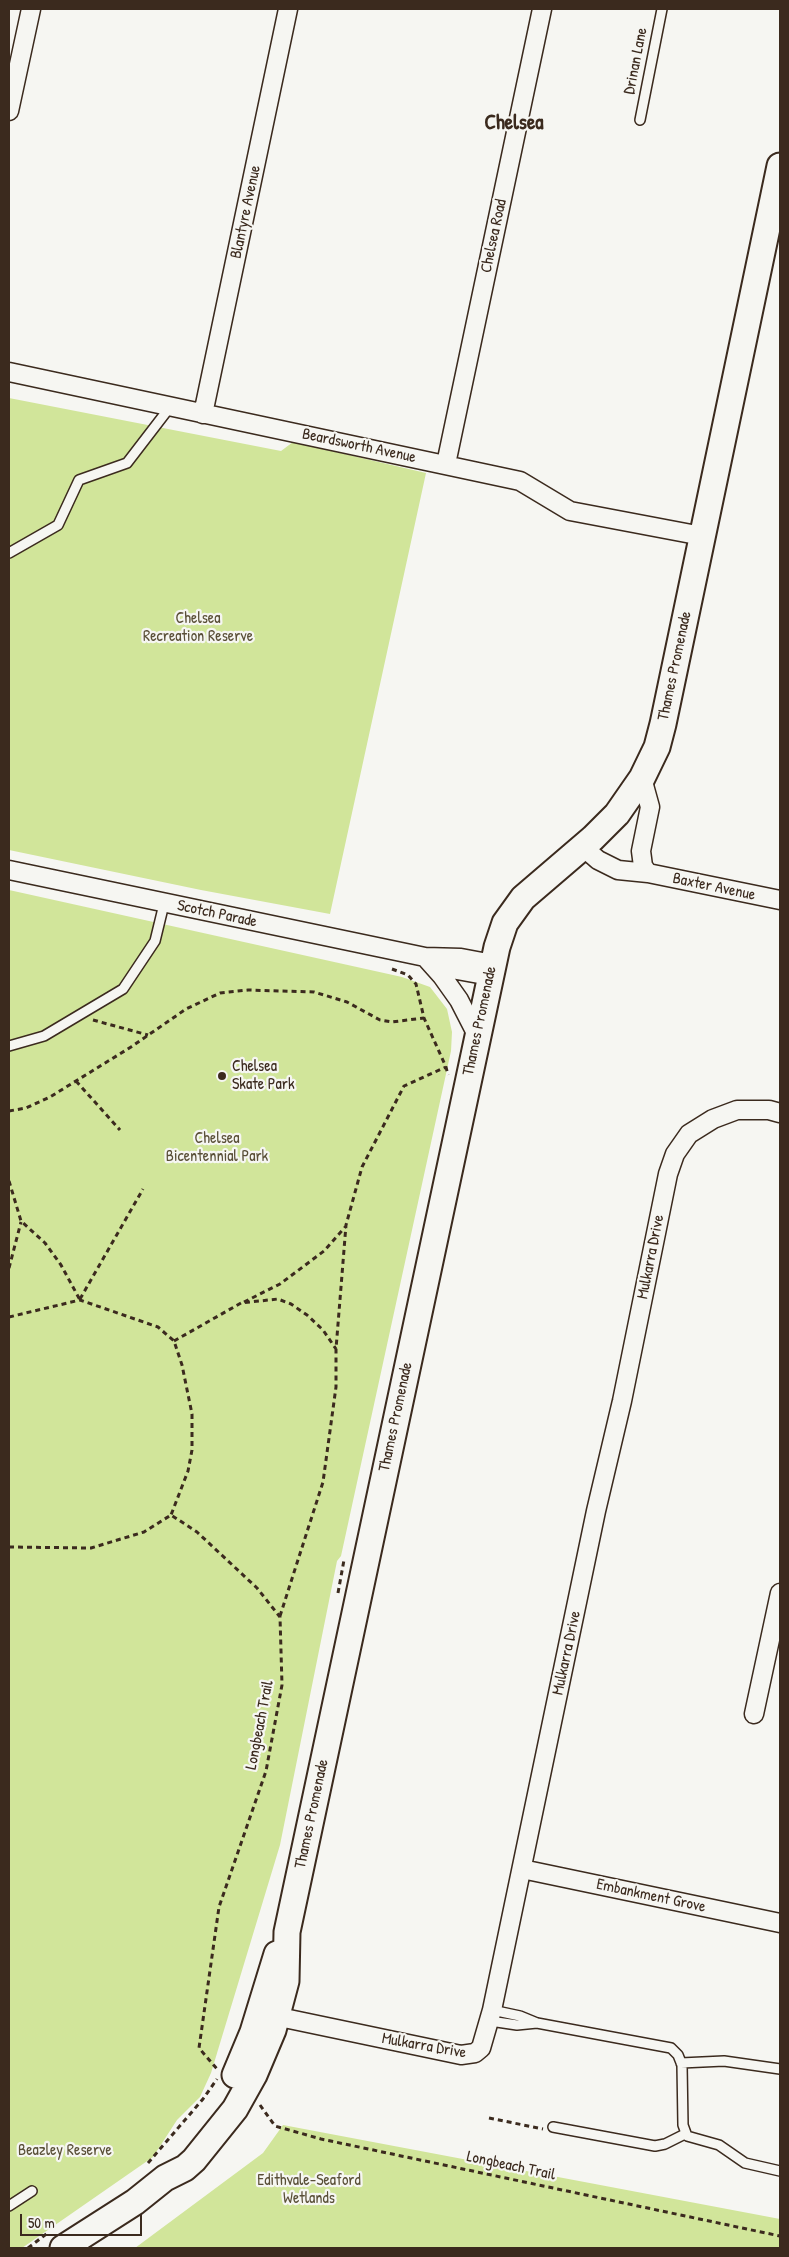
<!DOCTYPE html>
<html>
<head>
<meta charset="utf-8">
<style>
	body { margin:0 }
	#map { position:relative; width:789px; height:2257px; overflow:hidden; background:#f6f6f2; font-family:"Patrick Hand",sans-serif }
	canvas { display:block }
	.frame { position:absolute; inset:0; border:10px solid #3b2a1e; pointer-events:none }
	.scale { position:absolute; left:20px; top:2214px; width:122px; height:22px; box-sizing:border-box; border:2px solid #3b2a1e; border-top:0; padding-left:6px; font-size:15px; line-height:18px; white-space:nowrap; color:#3b2a1e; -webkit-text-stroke:4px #f6f6f2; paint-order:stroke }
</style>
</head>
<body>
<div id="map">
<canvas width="789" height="2257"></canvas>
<div class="frame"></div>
<div class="scale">50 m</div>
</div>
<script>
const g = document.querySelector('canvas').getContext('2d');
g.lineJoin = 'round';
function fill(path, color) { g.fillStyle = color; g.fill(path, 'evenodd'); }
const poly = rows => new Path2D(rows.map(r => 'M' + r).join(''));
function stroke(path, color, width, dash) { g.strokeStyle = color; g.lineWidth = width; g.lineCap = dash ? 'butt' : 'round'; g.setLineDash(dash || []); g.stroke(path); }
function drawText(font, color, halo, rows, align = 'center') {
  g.font = font + ' "Patrick Hand",sans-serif'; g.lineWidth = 4.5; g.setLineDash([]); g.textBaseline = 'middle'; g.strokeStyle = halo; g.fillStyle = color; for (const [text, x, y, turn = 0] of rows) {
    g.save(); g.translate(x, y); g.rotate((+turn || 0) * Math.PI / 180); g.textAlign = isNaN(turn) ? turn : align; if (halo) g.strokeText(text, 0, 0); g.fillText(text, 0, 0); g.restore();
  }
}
const green = poly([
	[9,398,281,451,293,442,426,473,330,914,201,890,9,850],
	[9,890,402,977,430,987,447,1009,452,1032,451,1051,341,1556,337,1561,280,1845,211,2073,200,2097,177,2120,153,2157,22,2248,9,2248],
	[283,2125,780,2219,780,2248,135,2248,263,2153]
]);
const path = poly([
	[392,969,408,975,416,984,424,1018,446,1067,448,1075],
	[93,1020,148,1035],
	[76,1081,120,1130],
	[9,1111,26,1108,50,1097,131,1047,186,1009,220,993,248,990,314,992,347,1002,380,1020,392,1022,424,1018],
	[9,1181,21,1221,45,1243,61,1265,80,1300],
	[9,1268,21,1222],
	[80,1299,143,1189],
	[244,1302,280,1284,324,1251,346,1226],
	[9,1317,80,1300,158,1327,174,1341,182,1365,192,1414,192,1450,188,1471,171,1515],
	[174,1341,241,1303,278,1299,291,1304,307,1315,323,1330,336,1349],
	[9,1547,91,1548,144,1532,171,1515,197,1532,257,1588,280,1617,282,1685,266,1771,219,1907,199,2048,217,2069],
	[338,1593,344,1560],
	[280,1616,323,1482,336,1387,336,1349,346,1225,362,1167,404,1086,446,1067],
	[260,2105,275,2126,321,2139,780,2236],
	[489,2118,543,2129],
	[148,2163,203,2099,217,2079],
	[28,2248,49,2232]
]);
const lane = poly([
	[640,120,662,9],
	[9,553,58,525,79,480,127,463,170,407],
	[9,1046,44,1036,123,989,155,941,164,904],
	[492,2010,520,2016,537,2023,671,2048,678,2055,682,2065,683,2125,687,2136,719,2145,745,2163,780,2171],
	[490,2021,517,2025,537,2023],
	[681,2063,724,2061,780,2069],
	[553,2127,655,2146,665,2144,685,2134],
	[9,2206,32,2191]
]);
const street = poly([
	[9,111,31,9],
	[9,372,520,481,570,511,702,536],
	[203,414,288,9],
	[446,464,542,9],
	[642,778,650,807,641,851,643,866,648,873],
	[583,847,598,860,618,870,648,873,780,900],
	[9,870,425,957,461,958,493,964],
	[425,957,442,976,459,1000,477,1035],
	[437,962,457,970,490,976],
	[754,1714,780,1593],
	[522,1869,780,1923],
	[265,2014,461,2055,475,2053,481,2048,492,2010,596,1511,622,1401,668,1174,675,1154,689,1134,713,1119,737,1110,769,1110,780,1113]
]);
const secondary = poly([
	[235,2075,253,2032,277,1954],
	[63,2248,135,2202,165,2178,185,2168,194,2160,235,2109,254,2075,273,2030,286,1981,287,1932,497,947,505,923,523,898,593,838,617,814,642,778,657,747,663,724,780,166]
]);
const markers = [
	[222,1076,5,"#3b2a1e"]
];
const streetNames = [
	["Drinan Lane",636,61,-79],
	["Blantyre Avenue",246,212,-78],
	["Chelsea Road",494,236,-78],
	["Beardsworth Avenue",359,446,12],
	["Thames Promenade",675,666,-78],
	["Baxter Avenue",714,887,12],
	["Scotch Parade",217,914,12],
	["Thames Promenade",480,1021,-78],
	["Mulkarra Drive",651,1257,-79],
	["Thames Promenade",396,1417,-78],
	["Mulkarra Drive",567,1653,-78],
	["Longbeach Trail",260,1725,-79],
	["Thames Promenade",312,1814,-78],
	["Embankment Grove",651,1896,12],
	["Mulkarra Drive",424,2046,10],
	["Longbeach Trail",511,2166,12]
];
const parkNames = [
	["Chelsea",198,619],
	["Recreation Reserve",198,637],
	["Chelsea",217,1139],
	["Bicentennial Park",217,1157],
	["Beazley Reserve",65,2151],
	["Edithvale-Seaford",309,2181],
	["Wetlands",309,2199]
];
const poiNames = [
	["Chelsea",232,1067],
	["Skate Park",232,1085]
];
const districtNames = [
	["Chelsea",514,123]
];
fill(green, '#d1e59a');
stroke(lane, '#3b2a1e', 12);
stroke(street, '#3b2a1e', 21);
stroke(secondary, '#3b2a1e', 29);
stroke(path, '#3b2a1e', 3, [5, 4]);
stroke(lane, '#f6f6f2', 9);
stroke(street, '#f6f6f2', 18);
stroke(secondary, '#f6f6f2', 25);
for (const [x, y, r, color] of markers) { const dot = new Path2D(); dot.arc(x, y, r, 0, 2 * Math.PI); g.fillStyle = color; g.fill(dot); stroke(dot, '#f6f6f2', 2); }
drawText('16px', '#3b2a1e', '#f6f6f2', streetNames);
drawText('16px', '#594f37', '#f6f6f2', parkNames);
drawText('16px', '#3b2a1e', '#f6f6f2', poiNames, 'left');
drawText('bold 21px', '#3b2a1e', '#f6f6f2', districtNames);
</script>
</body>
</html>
